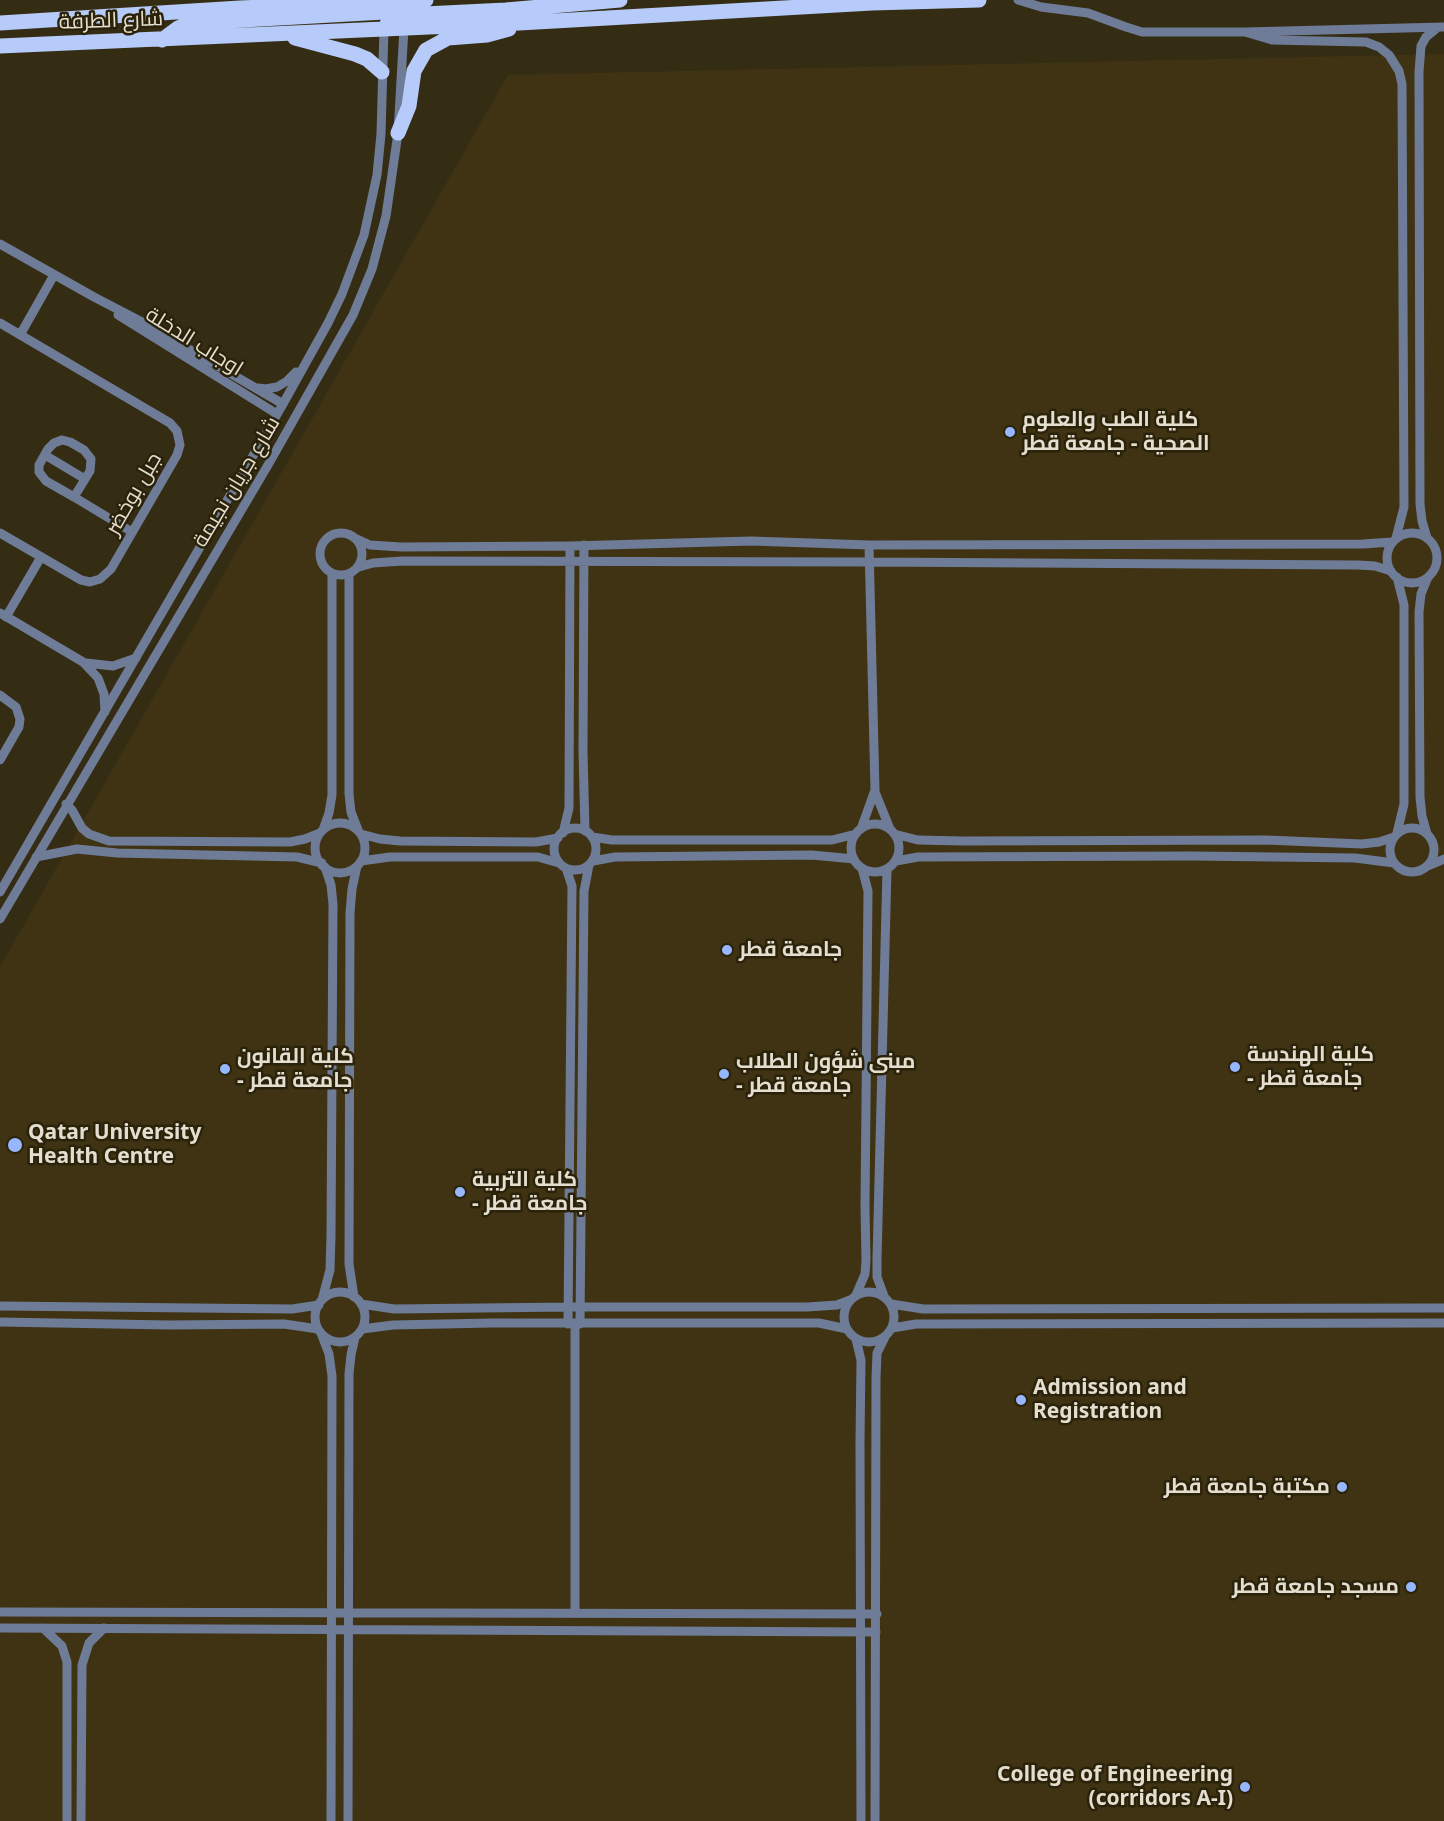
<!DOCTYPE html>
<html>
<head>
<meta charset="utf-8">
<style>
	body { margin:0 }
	canvas { display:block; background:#352c14 }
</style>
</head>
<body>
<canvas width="1444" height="1821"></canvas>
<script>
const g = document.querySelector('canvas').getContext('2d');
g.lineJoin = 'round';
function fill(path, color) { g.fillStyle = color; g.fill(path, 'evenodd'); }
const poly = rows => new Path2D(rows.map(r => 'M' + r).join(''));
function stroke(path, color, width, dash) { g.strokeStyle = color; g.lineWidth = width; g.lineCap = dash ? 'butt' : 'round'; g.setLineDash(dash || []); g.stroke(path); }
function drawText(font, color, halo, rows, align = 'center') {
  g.font = font + ' "Noto Sans",Cairo,sans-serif'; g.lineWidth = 5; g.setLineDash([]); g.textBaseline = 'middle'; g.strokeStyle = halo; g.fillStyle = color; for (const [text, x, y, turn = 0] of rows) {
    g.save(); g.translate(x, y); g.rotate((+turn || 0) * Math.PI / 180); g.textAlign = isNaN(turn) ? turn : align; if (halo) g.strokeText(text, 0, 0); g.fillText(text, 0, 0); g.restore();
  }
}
const built = poly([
	[1444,54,1444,1821,0,1821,0,967,508,75]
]);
const minor = poly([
	[1018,0,1041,7,1088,13,1126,27,1142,32,1245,32,1444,27],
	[1245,32,1272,40,1366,42,1379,47,1389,55,1399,71,1402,84,1404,507,1396,538],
	[0,244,94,297,142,322,283,404],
	[118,315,277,414],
	[0,323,170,423,177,431,180,445,177,455,111,569,100,579,90,582,81,580,0,533],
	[20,335,54,275],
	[259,388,265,389,277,387,287,381,296,372],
	[62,440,70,442,84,450,91,459,90,471,74,497,46,481,39,472,39,465,48,449,54,443,62,440],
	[45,455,85,479],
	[74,497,132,532],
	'320 554a21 21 0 1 1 42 0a21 21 0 1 1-42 0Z',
	'1387 558a25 25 0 1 1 50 0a25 25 0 1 1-50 0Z',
	[1427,538,1422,521,1420,504,1419,72,1421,46,1426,37,1437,28],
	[357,539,370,545,401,547,570,546,751,541,869,545,1363,544,1392,542],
	[584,545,583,751,585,831],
	[359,567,373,563,402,561,870,562,1358,565,1375,566,1391,571],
	[349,574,349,794,351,812,358,830],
	[1397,577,1404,605,1404,804,1397,833],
	[0,613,83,662,98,678,104,694,105,712],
	[6,617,41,557],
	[86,663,113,666,136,658],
	[0,695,16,707,20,719,19,727,0,760],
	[875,792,890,829],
	[66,804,72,810,82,828,89,834,109,841,290,842,305,839,320,833],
	'315 848a25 25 0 1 1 50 0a25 25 0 1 1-50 0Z',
	'851 848a24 24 0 1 1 48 0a24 24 0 1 1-48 0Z',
	'1390 850a22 22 0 1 1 44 0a22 22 0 1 1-44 0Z',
	'554 849a21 21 0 1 1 42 0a21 21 0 1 1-42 0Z',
	[861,829,875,790,869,545],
	[323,830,329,813,332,795,332,573],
	[563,833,569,808,570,546],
	[361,834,380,839,400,841,536,842,558,838],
	[894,834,918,840,962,841,1266,840,1362,844,1379,842,1394,837],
	[1427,834,1422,816,1420,797,1419,612,1421,594,1428,577],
	[592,837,612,840,832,840,856,834],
	[36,857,77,849,117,853,297,857,322,863],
	[361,861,390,857,538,857,559,863],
	[593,861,615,857,812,855,854,859],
	[896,861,918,857,1193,856,1355,858,1394,863],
	[1428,866,1444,859],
	[566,868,572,886,568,1324],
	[0,892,283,404,328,323,342,294,364,235,377,175,381,134,384,29],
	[0,919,268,465,353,315,372,269,386,216,398,133,404,28],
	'844 1317a25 25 0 1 1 50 0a25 25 0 1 1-50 0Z',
	'315 1317a25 25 0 1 1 50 0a25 25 0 1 1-50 0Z',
	[856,1295,865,1274,866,1260,865,1207,868,891,862,868],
	[884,1296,877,1277,877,1259,887,869],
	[354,1297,349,1264,350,913,352,889,357,866],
	[322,1300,330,1270,331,1236,333,904,331,885,325,867],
	[361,1304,394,1309,569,1307,807,1307,837,1305,850,1300],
	[891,1304,923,1309,1444,1308],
	[0,1306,292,1309,319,1305],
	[0,1322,169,1325,284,1324,318,1329],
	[580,1324,584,891,589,865],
	[892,1328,916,1324,1444,1323],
	[362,1329,393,1325,492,1323,819,1323,847,1329],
	[321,1333,329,1354,332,1376,331,1821],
	[856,1339,861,1360,860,1442,861,1821],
	[0,1612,877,1614],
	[575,1613,575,1324],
	[0,1628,876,1632],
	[43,1628,62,1646,67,1662,67,1821],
	[81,1821,82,1665,89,1643,104,1628],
	[348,1821,349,1374,351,1355,355,1337],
	[875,1821,876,1378,877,1353,885,1337]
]);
const primary = poly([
	[0,23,240,8,426,0],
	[387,24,396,18,404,15,506,10,620,0],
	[295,38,355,54,367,59,382,72],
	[162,40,178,28,191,23,384,12,392,10,401,3],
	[0,46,519,23,872,3,979,0],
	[398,133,409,106,414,71,426,50,448,38,487,35,509,29]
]);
const markers = [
	[1010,432,6,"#96b6fd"],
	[727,950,6,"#96b6fd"],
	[1235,1067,6,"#96b6fd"],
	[225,1069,6,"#96b6fd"],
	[724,1074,6,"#96b6fd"],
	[15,1145,8,"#96b6fd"],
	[460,1192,6,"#96b6fd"],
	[1021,1400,6,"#96b6fd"],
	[1342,1487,6,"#96b6fd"],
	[1411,1587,6,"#96b6fd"],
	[1245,1787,6,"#96b6fd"]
];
const streetNames = [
	["شارع الطرفة",111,21,-2],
	["اوجاب الدخلة",194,342,32],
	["شارع جريان نجيمة",237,482,-59],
	["جبل بوخضر",134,494,-60]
];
const poiNames = [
	["كلية الطب والعلوم",1022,420],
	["الصحية - جامعة قطر",1022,444],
	["جامعة قطر",739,950],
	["كلية الهندسة",1247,1055],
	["- جامعة قطر",1247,1079],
	["كلية القانون",237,1057],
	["- جامعة قطر",237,1081],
	["مبنى شؤون الطلاب",736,1062],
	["- جامعة قطر",736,1086],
	["Qatar University",28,1133],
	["Health Centre",28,1157],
	["كلية التربية",472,1180],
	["- جامعة قطر",472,1204],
	["Admission and",1033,1388],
	["Registration",1033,1412],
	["مكتبة جامعة قطر",1330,1487,"right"],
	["مسجد جامعة قطر",1399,1587,"right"],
	["College of Engineering",1233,1775,"right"],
	["(corridors A-I)",1233,1799,"right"]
];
fill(built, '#3f3313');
stroke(minor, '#6f7c97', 9);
stroke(primary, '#b6cbf9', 15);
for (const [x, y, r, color] of markers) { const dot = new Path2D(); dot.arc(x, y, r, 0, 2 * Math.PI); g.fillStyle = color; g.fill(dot); stroke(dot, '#2b220a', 2); }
drawText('21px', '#e4ded0', '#2b220a', streetNames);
drawText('bold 21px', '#e4ded0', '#2b220a', poiNames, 'left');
</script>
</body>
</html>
